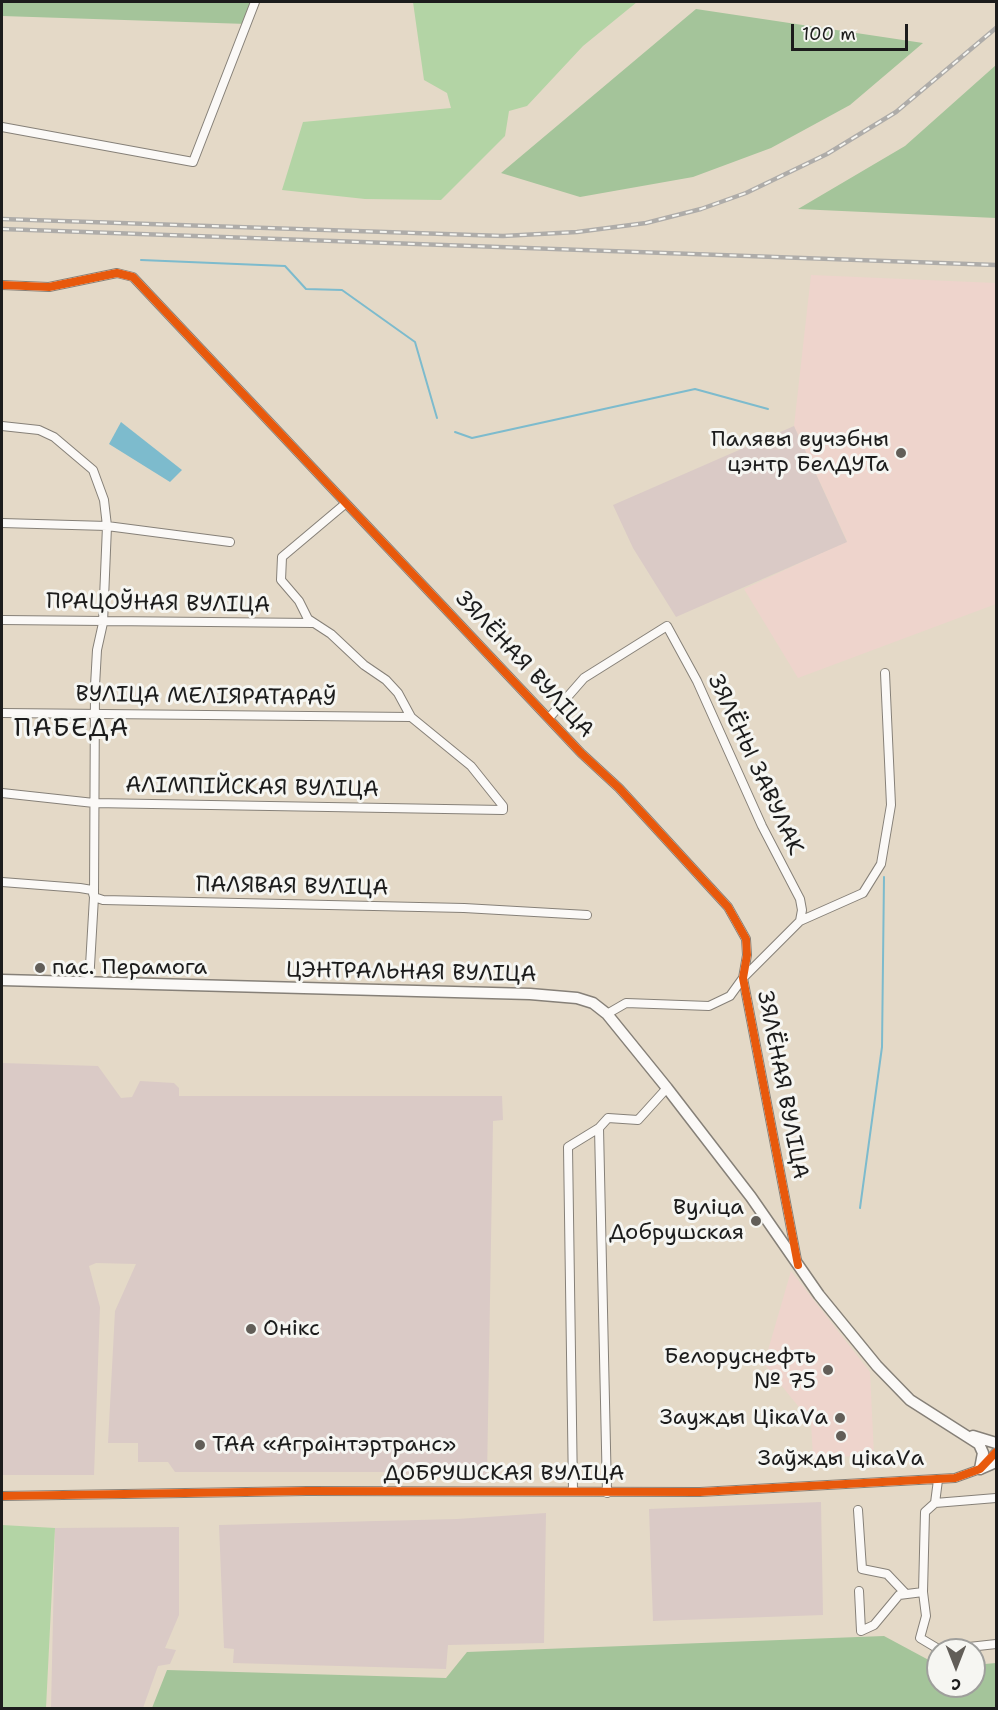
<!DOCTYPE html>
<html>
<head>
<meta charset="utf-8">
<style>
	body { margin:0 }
	#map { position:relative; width:998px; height:1710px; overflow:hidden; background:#e4d9c7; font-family:"Shantell Sans",sans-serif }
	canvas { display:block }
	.frame { position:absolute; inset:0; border:3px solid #1c1c1c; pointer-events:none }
	.north { position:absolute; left:926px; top:1638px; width:60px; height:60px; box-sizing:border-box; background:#f6f6f2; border:2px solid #9f9f9c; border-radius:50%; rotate:180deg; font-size:16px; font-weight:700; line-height:24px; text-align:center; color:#1c1c1c }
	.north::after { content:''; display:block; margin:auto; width:21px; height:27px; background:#625e58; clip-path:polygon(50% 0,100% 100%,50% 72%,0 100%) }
	.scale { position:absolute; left:791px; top:24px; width:117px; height:27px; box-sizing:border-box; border:3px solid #1c1c1c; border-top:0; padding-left:8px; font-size:18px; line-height:21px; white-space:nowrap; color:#1c1c1c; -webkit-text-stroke:4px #f6f6f2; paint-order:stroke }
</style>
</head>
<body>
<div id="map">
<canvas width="998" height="1710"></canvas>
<div class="frame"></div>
<div class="north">С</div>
<div class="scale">100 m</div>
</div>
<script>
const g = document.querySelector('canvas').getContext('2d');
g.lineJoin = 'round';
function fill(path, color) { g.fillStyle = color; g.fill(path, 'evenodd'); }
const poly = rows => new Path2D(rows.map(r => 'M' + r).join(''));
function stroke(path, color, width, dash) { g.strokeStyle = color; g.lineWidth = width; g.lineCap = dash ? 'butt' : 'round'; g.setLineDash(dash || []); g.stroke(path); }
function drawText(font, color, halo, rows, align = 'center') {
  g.font = font + ' "Shantell Sans",sans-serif'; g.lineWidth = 6; g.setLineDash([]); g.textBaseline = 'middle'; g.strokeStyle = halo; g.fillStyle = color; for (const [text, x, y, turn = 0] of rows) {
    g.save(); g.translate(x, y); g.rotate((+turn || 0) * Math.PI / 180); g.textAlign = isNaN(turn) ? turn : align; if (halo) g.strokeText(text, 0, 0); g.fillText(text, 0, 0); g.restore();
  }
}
const built = poly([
	[811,275,996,283,996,604,798,678,744,589,847,541,794,426],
	[791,1271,870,1372,874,1455,813,1458,811,1422,764,1364]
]);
const industrial = poly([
	[794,426,847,542,676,617,633,548,613,505],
	[2,1063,98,1066,121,1098,132,1097,140,1081,174,1083,179,1088,179,1096,502,1096,503,1120,493,1121,487,1478,381,1472,175,1472,168,1462,138,1462,138,1443,108,1443,115,1311,136,1264,96,1263,89,1266,100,1307,94,1475,2,1475],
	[821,1502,823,1615,653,1621,649,1509],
	[546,1513,544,1643,448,1645,446,1669,233,1663,234,1649,224,1648,219,1525,457,1519],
	[179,1527,179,1615,165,1648,176,1650,170,1664,158,1666,143,1708,51,1708,55,1528]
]);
const green = poly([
	[413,2,637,2,583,46,527,106,509,111,505,136,441,200,365,199,282,190,303,122,451,108,447,93,424,80],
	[2,1525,55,1528,46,1708,2,1708]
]);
const forest = poly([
	[2,2,255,2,247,24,2,16],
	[696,9,923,43,850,105,771,148,693,177,580,197,501,173],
	[996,65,996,218,798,209,905,146],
	[884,1636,938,1665,938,1686,974,1686,974,1665,996,1663,996,1708,152,1708,167,1670,446,1678,467,1652]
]);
const water = poly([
	[121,422,182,470,170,482,109,444]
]);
const stream = poly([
	[141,260,285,266,306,289,342,290,415,342,437,418],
	[455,432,472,438,695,389,768,409],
	[860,1208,882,1047,884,877]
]);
const minor = poly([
	[2,127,193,162,255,2],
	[2,285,49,287,117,273,133,277,581,753,619,788,728,907,746,939,747,955,743,978,797,1260],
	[2,426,39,430,54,437,93,470,104,500,107,526,103,623,97,650,95,686,94,897,89,983],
	[2,523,107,526,230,542],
	[2,620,313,623],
	[2,713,411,717],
	[549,718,584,678,667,626,697,681,762,826,800,899,802,910,800,921,743,978,730,996,709,1006,626,1003,607,1014],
	[2,793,94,803,503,810,503,806,471,766,411,717,398,693,386,680,364,665,331,634,308,619,299,601,281,580,282,557,345,504],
	[2,882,80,888,92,890,94,897,103,900,464,908,587,915],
	[800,921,863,893,881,864,891,805,885,673],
	[938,1480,935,1503,925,1512,923,1592,926,1616,920,1638,940,1650],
	[573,1491,568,1147,599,1128],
	[607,1493,599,1128,608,1118,638,1120,667,1088],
	[2,1496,307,1491,700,1492,955,1478,980,1469,996,1452],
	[935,1503,996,1498],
	[858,1510,862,1569,887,1574,906,1594],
	[859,1591,861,1631,874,1625,899,1595,923,1592],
	[942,1650,996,1644]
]);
const major = poly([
	[2,980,530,994,577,998,593,1003,607,1014,667,1088,751,1197,819,1295,877,1366,910,1400,979,1444,983,1453,980,1469],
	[973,1436,996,1443],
	[980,1469,996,1462]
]);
const rail = poly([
	[2,219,503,236,577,232,646,223,701,209,746,193,827,154,896,112,996,28],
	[2,229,996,265]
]);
const cycleway = poly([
	[2,285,49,287,117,273,133,277,581,753,619,788,728,907,746,939,747,955,743,978,798,1265],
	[2,1496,307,1491,700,1492,955,1478,980,1469,996,1452]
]);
const markers = [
	[901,453,6,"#625e58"],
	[40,968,6,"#625e58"],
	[756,1221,6,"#625e58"],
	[251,1329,6,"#625e58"],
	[828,1370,6,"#625e58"],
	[840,1418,6,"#625e58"],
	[841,1436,6,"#625e58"],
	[200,1445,6,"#625e58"]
];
const poiNames = [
	["Палявы вучэбны",889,440],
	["цэнтр БелДУТа",889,465],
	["пас. Перамога",52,968,"left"],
	["Вуліца",744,1208],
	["Добрушская",744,1233],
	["Онікс",263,1329,"left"],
	["Белоруснефть",816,1357],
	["№ 75",816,1382],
	["Заужды ЦікаVа",828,1418],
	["ТАА «Аграінтэртранс»",212,1445,"left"],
	["Заўжды цікаVа",841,1459,"center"]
];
const streetNames = [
	["ПРАЦОЎНАЯ ВУЛІЦА",158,604,1],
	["ЗЯЛЁНАЯ ВУЛІЦА",524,665,47],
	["ВУЛІЦА МЕЛІЯРАТАРАЎ",206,697,1],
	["ЗЯЛЁНЫ ЗАВУЛАК",755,765,65],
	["АЛІМПІЙСКАЯ ВУЛІЦА",252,788,1],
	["ПАЛЯВАЯ ВУЛІЦА",292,887,1],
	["ЦЭНТРАЛЬНАЯ ВУЛІЦА",411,973,1],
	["ЗЯЛЁНАЯ ВУЛІЦА",782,1085,79],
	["ДОБРУШСКАЯ ВУЛІЦА",504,1474]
];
const quarterNames = [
	["ПАБЕДА",72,729]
];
fill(built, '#eed4cc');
fill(industrial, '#dacac6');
fill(green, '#b3d4a5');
fill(forest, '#a4c49a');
fill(water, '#7dbbcd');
stroke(stream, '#7dbbcd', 2);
stroke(minor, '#868078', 10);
stroke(major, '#868078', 13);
stroke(minor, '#fbf9f7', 8);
stroke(major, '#fbf9f7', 10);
stroke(rail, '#aeaca9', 4.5);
stroke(rail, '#f6f6f2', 2, [7]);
stroke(cycleway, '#e8590c', 8);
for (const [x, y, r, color] of markers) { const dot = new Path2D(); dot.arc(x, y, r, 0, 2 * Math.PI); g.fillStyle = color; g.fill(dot); stroke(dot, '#f6f6f2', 2); }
drawText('22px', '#1c1c1c', '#f6f6f2', poiNames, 'right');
drawText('22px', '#1c1c1c', '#f6f6f2', streetNames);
g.letterSpacing = '1.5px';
drawText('26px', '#1c1c1c', '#f6f6f2', quarterNames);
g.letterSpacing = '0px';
</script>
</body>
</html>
